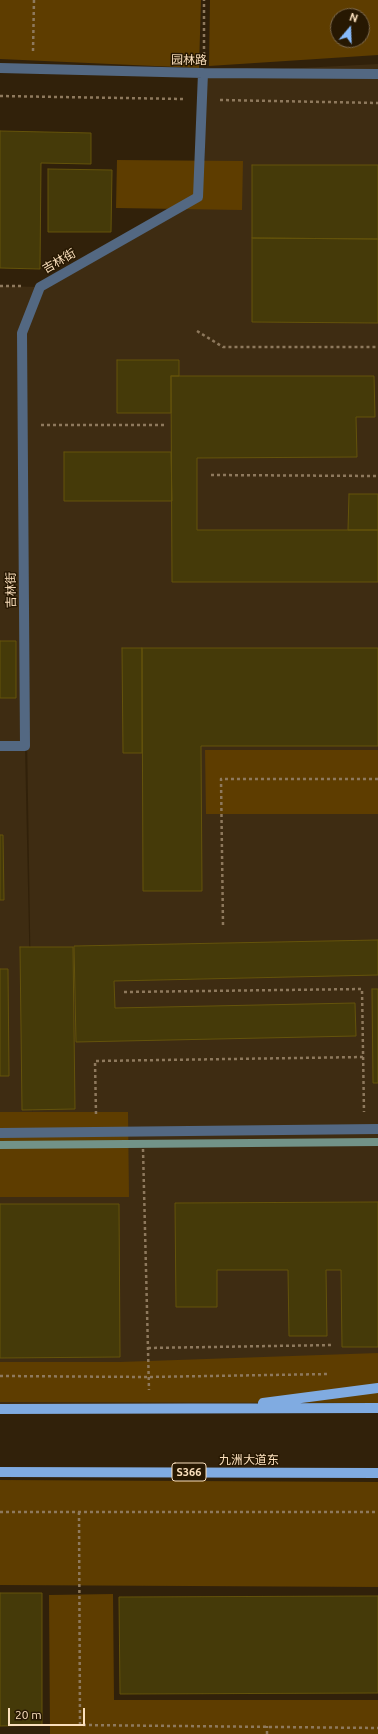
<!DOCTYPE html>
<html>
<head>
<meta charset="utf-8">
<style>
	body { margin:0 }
	#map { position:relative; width:378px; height:1734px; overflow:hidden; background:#31210a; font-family:Ubuntu,sans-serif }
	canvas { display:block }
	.north { position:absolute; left:330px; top:8px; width:40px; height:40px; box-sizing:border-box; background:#271802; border:1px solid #7c684d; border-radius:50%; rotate:19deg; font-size:11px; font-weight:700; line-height:16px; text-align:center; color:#fbe0bd }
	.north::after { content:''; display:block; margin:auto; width:14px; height:18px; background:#88bbfc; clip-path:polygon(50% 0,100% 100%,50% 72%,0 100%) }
	.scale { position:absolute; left:8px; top:1708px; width:77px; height:18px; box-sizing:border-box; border:2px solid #fbe0bd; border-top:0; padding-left:5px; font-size:12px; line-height:14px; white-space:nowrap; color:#fbe0bd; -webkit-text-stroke:3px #271802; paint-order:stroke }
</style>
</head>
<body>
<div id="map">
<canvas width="378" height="1734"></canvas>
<div class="north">N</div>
<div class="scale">20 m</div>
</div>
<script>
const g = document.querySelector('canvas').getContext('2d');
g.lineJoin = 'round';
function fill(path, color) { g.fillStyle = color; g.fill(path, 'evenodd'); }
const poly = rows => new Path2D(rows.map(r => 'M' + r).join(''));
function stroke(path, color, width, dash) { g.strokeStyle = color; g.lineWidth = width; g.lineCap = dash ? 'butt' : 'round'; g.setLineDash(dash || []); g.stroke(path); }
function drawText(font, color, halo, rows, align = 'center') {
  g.font = font + ' Ubuntu,"Noto Sans SC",sans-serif'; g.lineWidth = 3; g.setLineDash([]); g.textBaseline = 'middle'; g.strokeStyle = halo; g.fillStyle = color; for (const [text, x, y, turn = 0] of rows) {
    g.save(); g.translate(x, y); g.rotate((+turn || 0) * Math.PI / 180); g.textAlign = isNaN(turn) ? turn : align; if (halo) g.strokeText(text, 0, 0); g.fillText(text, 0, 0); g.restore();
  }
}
const built = poly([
	[378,64,378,1141,0,1142,0,286,40,287,205,193,204,73],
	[25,607,33,1122,25,746],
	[378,1141,378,1388,219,1408,0,1409,0,1143]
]);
const green = poly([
	[0,0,201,0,199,68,0,59],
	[210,0,378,0,378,55,209,66],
	[338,16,362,16,362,40,338,40],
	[117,160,243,161,242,210,116,208],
	[205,750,378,750,378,814,206,814],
	[0,1112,128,1112,129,1197,0,1197],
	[378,1353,378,1403,0,1402,0,1362,120,1362],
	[0,1480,378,1482,378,1587,0,1585],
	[113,1594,114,1700,378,1700,378,1734,50,1734,49,1595]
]);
const stream = poly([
	[0,1145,378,1142]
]);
const building = poly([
	[0,131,91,133,91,164,41,163,40,269,0,268,0,131],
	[252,165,378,165,378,239,252,238,252,165],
	[48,169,112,170,111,232,48,232,48,169],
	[252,238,378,239,378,323,252,322,252,238],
	[117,360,179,360,179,376,171,376,171,413,117,413,117,360],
	[171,376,374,376,375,417,356,417,357,457,197,458,197,530,378,530,378,582,172,582,171,376],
	[64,452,171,452,172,501,64,501,64,452],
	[349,494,378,494,378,530,348,530,349,494],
	[0,641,16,641,16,698,0,698,0,641],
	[122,648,142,648,142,753,123,753,122,648],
	[142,648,378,648,378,746,201,746,202,891,143,891,142,648],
	[0,835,3,835,4,900,0,900,0,835],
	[378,940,378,975,114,981,115,1008,355,1003,356,1036,76,1042,74,946,378,940],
	[20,947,73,947,75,1109,22,1110,20,947],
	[0,969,8,969,9,1076,0,1076,0,969],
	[372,989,378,989,378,1083,373,1083,372,989],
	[378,1202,378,1347,342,1347,341,1270,326,1270,327,1336,289,1336,288,1270,217,1270,217,1307,176,1307,175,1203,378,1202],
	[0,1204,119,1204,120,1357,0,1358,0,1204],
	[0,1593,42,1593,42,1725,0,1726,0,1593],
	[378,1596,378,1693,120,1694,119,1597,378,1596]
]);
const path = poly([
	[33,51,34,0],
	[204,55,204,0],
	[0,96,183,99],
	[220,100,378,103],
	[0,286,21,286],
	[197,331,223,347,378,347],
	[41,425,167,425],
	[211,475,378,476],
	[223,925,221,779,378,779],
	[124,992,362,989,364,1112],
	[96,1114,95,1061,364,1057],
	[143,1149,149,1390],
	[148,1348,334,1345],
	[0,1376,148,1377,330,1374],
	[0,1512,378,1512],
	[79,1512,80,1725,378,1728],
	[267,1734,267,1726]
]);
const minor = poly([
	[0,68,203,73,378,74],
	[0,746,25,746,22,333,40,287,198,197,203,73],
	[0,1133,378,1129]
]);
const major = poly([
	[263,1403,378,1388],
	[0,1409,378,1408],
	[0,1472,378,1473]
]);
const shields = [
	[189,1472,34]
];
const shieldNames = [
	["S366",189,1472]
];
const streetNames = [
	["园林路",189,60,1],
	["吉林街",59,261,-30],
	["吉林街",11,590,-91],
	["九洲大道东",249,1460]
];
fill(built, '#3e2c12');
fill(green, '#5e3d00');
stroke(stream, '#729388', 8);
fill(building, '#453a09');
stroke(building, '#64530b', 1);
stroke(path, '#8e795d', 2.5, [3, 3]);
stroke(minor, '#536882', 10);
stroke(major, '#80abe1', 10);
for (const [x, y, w] of shields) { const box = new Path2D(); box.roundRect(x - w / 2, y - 9, w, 18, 3); g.fillStyle = '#271802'; g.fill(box); stroke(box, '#fbe0bd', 1); }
drawText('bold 11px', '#fbe0bd', null, shieldNames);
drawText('12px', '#fbe0bd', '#271802', streetNames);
</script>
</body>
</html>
